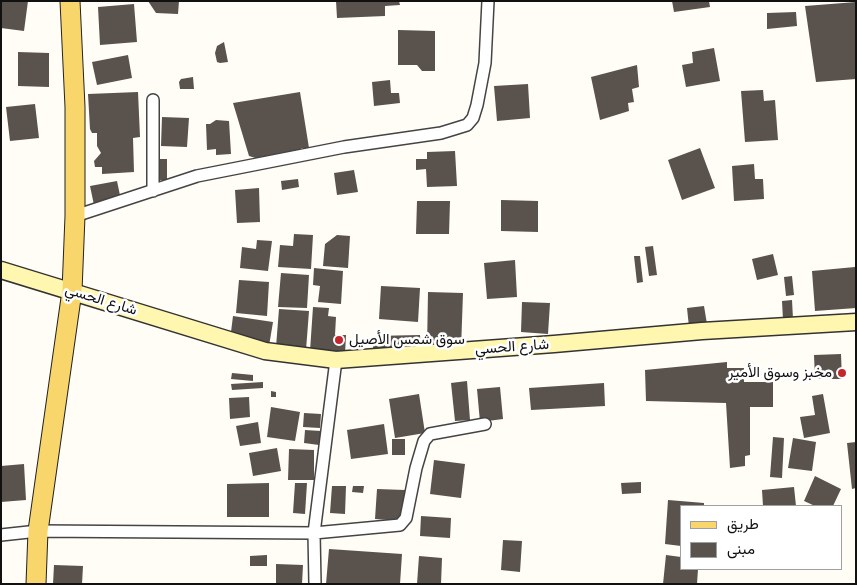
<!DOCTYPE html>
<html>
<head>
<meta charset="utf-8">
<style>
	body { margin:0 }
	#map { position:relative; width:857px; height:585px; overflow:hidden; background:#fffdf5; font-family:"PT Serif",Vazirmatn,serif }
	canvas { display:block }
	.frame { position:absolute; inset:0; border:2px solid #111; pointer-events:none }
	.legend { position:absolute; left:680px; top:505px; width:162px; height:65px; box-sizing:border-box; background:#fff; border:1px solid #a0a0a0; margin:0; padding:6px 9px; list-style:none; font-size:15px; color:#111 }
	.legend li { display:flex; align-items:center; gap:10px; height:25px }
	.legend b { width:25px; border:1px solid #a0a0a0 }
</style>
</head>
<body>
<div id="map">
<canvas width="857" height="585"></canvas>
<div class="frame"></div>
<ul class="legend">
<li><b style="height:6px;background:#f9d66b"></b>طريق</li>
<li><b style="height:14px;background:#5a524d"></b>مبنى</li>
</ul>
</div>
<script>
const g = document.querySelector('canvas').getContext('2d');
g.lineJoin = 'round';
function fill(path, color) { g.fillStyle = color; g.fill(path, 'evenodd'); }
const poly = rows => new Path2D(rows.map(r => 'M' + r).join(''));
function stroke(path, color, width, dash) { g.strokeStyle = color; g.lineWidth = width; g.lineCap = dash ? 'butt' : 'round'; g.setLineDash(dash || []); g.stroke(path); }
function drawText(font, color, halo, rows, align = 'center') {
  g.font = font + ' "PT Serif",Vazirmatn,serif'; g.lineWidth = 5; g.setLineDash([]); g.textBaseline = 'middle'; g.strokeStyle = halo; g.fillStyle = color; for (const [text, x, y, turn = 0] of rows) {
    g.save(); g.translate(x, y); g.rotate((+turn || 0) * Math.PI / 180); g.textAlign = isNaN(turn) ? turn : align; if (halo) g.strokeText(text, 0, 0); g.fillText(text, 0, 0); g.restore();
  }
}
const building = poly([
	[1,1,28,1,24,31,1,28],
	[148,1,179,1,178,14,156,13],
	[336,1,399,1,400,5,385,6,385,16,337,18],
	[672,1,709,1,710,7,674,12],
	[856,2,856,79,816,82,805,6],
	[134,4,137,42,100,45,98,7],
	[796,12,797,26,767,29,767,13],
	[398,30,435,31,435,71,422,71,417,65,398,65],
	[224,42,228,62,220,63,217,62,215,53,217,46],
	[714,48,720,81,686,87,682,65,693,63,692,52],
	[18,52,49,53,49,87,18,86],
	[128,55,132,78,97,85,92,62],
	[637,65,639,87,632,89,634,102,628,103,629,111,600,120,591,77],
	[193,77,194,89,180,89,179,82,181,79],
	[390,80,391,93,399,93,400,103,374,106,372,82],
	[528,84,530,118,497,121,494,86],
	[763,90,764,101,775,100,778,140,745,142,741,91],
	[138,92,140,137,133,138,134,172,102,174,102,167,95,167,94,161,101,153,97,146,97,133,92,133,90,129,88,94],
	[300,92,309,148,301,148,302,152,259,159,249,156,233,103],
	[35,104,39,138,10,141,6,107],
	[162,117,189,118,187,147,161,146],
	[216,120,229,121,231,154,216,155,216,149,207,150,206,124,210,124],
	[700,148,715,188,682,200,668,160],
	[455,151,457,186,427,187,426,169,416,170,416,159,427,159,427,152],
	[159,159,167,159,167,180,159,180],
	[754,164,755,179,763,179,764,199,734,201,732,166],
	[354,170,358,192,337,195,334,173],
	[298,179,299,187,282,190,281,181],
	[117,181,121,200,94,205,90,186],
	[259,188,260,222,237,223,235,190],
	[501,200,538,201,538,232,501,231],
	[417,201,450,201,449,234,416,234],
	[294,234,313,235,311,269,278,267,280,245,293,246],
	[337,235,350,236,348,268,323,266,325,244],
	[257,240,272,241,268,271,240,268,242,247,256,249],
	[653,246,657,275,649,276,645,247],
	[773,254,778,275,757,280,752,259],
	[634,256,640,256,643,282,637,283],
	[515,260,517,297,487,299,484,263],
	[855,267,856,308,815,311,812,271],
	[314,268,343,271,341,304,318,302,320,286,313,285],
	[281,273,309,275,307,308,278,307],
	[792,276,794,295,786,296,784,277],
	[239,280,269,282,267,316,236,313],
	[381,286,420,288,418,322,379,319],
	[428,292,463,293,461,349,427,348],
	[792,300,793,319,783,320,782,301],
	[522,302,550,303,548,334,521,332],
	[704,306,707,324,689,327,687,308],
	[313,307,329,308,328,316,336,317,335,335,346,335,345,354,310,351],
	[279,309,309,311,306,350,276,347],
	[233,316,273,322,269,346,230,340],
	[420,335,421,350,373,352,373,336],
	[841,354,842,379,815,379,814,355],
	[727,362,727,368,744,368,744,382,773,382,773,407,750,407,750,455,745,456,745,466,730,468,726,403,646,401,645,370],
	[232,373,253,375,253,381,231,379],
	[467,381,470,420,455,421,451,383],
	[263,382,263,388,232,390,231,384],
	[604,383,605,406,531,410,529,388],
	[500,387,503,419,480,422,477,389],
	[271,391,276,392,276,397,271,397],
	[419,394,425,433,395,438,389,399],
	[823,394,830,433,804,438,800,417,815,415,812,396],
	[249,397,250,417,230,419,229,398],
	[271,407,300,412,295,441,267,437],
	[304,413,321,414,320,428,303,427],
	[258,422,261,443,240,446,236,426],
	[384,424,388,454,351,459,347,430],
	[305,430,321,431,319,445,304,443],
	[773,437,784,438,782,478,770,477],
	[793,438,816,442,812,471,788,468],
	[392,439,405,439,405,455,392,455],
	[856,442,856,488,852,489,847,443],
	[277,448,281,471,253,476,249,453],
	[289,449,314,450,314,480,288,480],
	[434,460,465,464,461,498,430,494],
	[24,464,26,500,1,502,1,466],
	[815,476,841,489,833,506,815,506,804,501],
	[641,482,641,493,622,494,621,483],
	[269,483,269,517,227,517,227,484],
	[295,483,307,483,305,514,293,513],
	[332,486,346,486,345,514,330,513],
	[353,486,364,486,363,493,352,492],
	[794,487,796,506,763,506,762,490],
	[377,489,405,490,403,521,375,519],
	[668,500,704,503,704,506,681,506,681,546,665,544],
	[421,516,451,518,450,538,420,536],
	[503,540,522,541,520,572,501,570],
	[329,549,402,554,400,584,326,584],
	[267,555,267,566,250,566,250,556],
	[666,555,681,557,681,569,698,569,697,584,663,584],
	[419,556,442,558,441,584,417,584],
	[276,564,303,565,302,584,276,584],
	[54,565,83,566,82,584,53,584]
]);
const street = poly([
	[153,191,153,100],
	[75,216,197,176,344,147,441,133,467,125,473,118,477,105,485,63,488,1],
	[1,535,38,531,314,533,400,525,406,518,416,468,424,441,430,434,485,424],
	[315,584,314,533,336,360]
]);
const secondary = poly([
	[1,270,265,351,336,360,554,344,702,331,856,322]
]);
const primary = poly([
	[36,584,38,531,72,291,75,216,75,107,70,1]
]);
const markers = [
	[339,340,5,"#c4262e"],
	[842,373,5,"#c4262e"]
];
const streetNames = [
	["شارع الحسي",101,300,17],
	["شارع الحسي",512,347,-4]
];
const poiNames = [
	["سوق شمس الأصيل",349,340],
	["مخبز وسوق الأمير",832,373,"right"]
];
fill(building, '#5a524d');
stroke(street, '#444', 14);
stroke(secondary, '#333', 19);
stroke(primary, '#222', 21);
stroke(street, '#fff', 11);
stroke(secondary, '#fff6b0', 16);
stroke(primary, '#f9d66b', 19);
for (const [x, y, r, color] of markers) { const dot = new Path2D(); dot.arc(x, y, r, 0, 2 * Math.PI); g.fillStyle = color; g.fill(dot); stroke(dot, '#fff', 2); }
drawText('15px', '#111', '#fff', streetNames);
drawText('15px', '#111', '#fff', poiNames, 'left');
</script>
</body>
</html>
